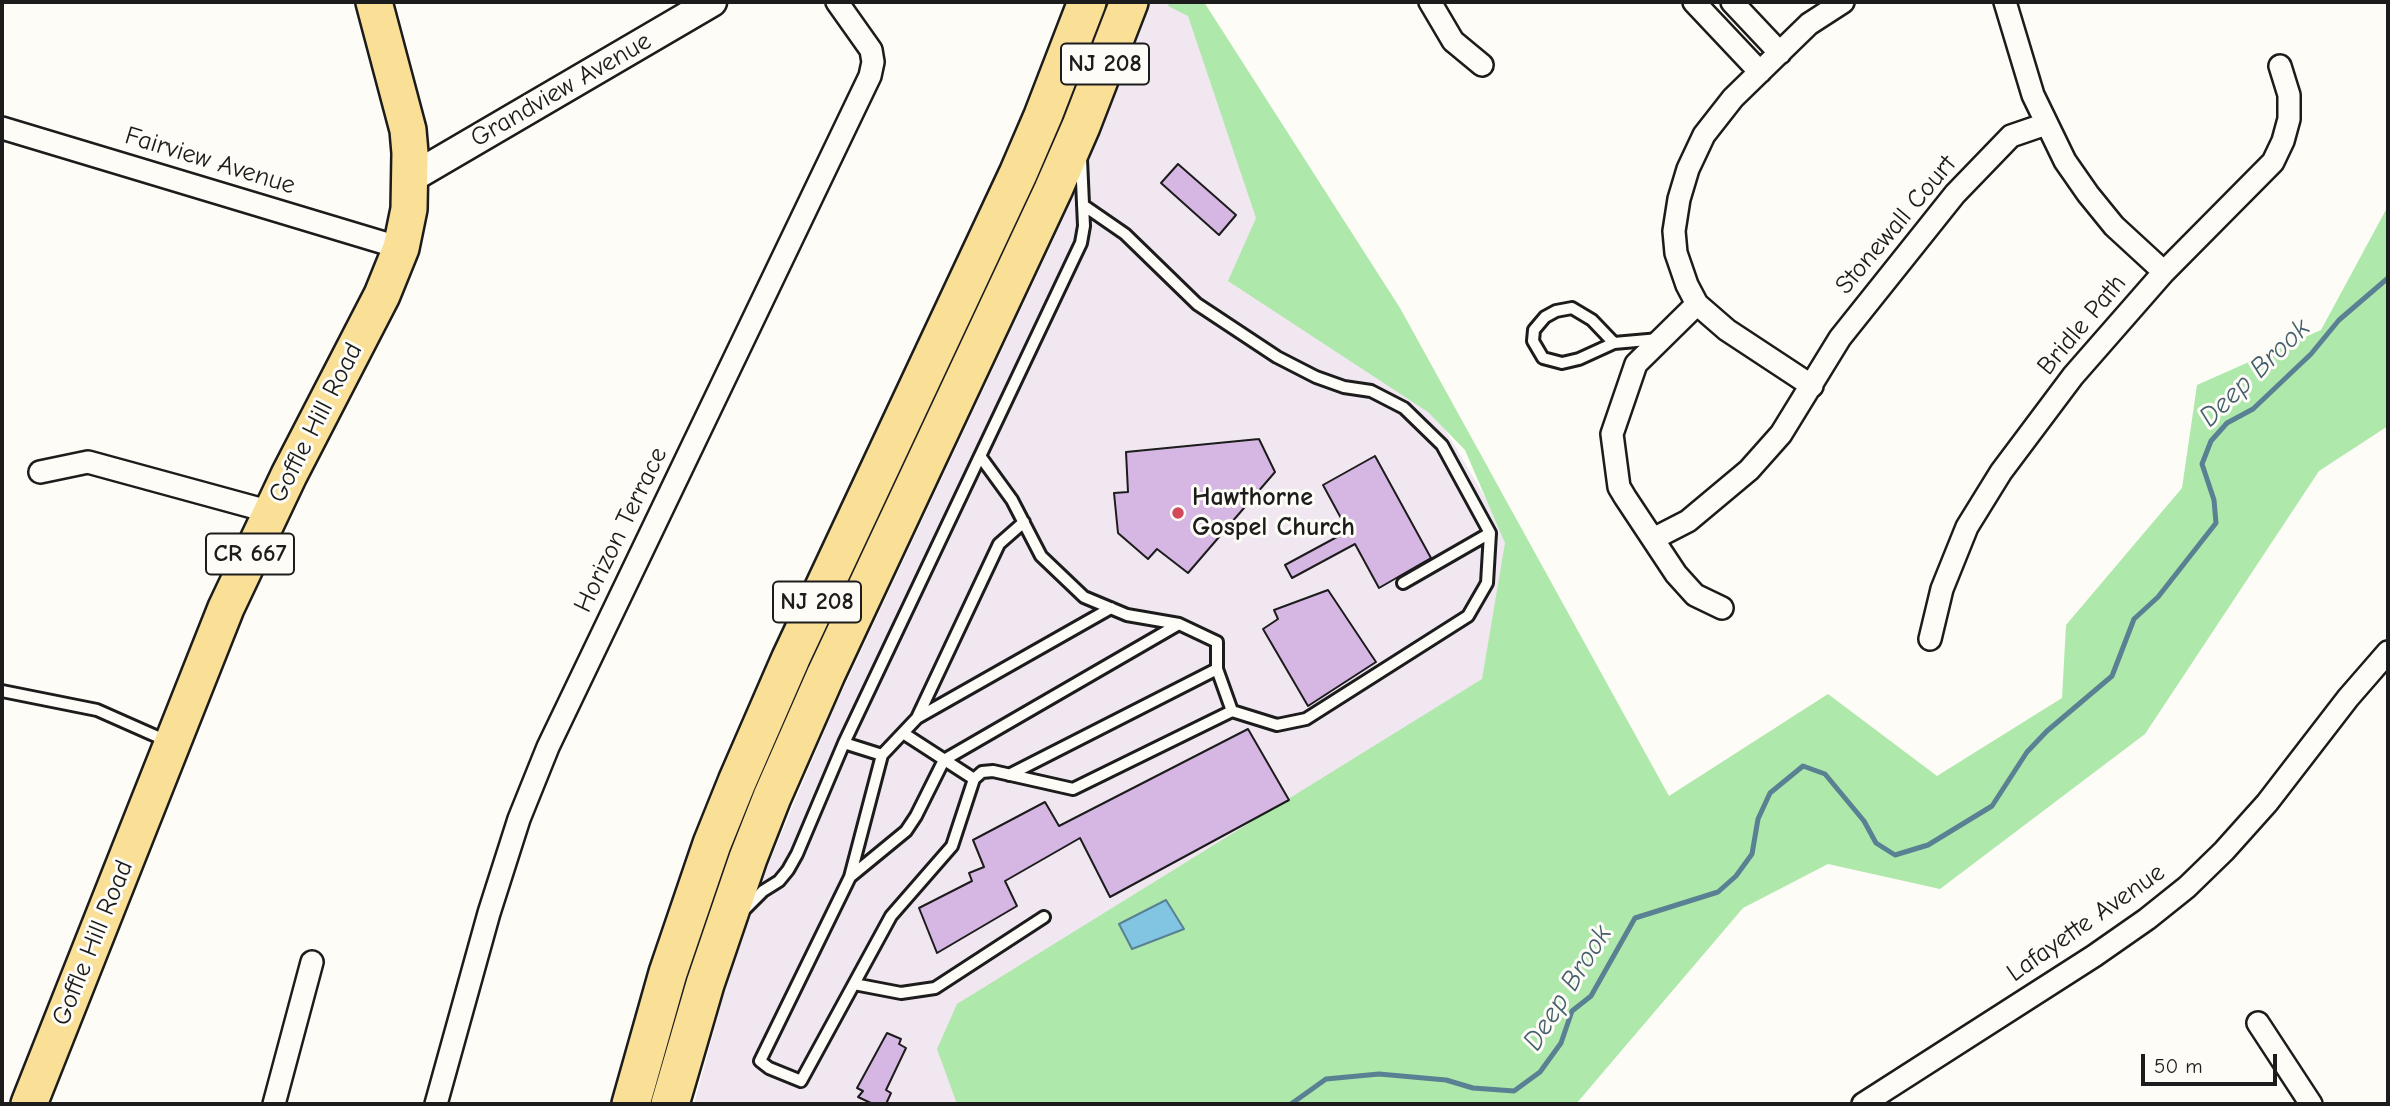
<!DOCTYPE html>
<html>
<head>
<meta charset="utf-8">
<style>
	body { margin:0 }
	#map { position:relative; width:2390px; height:1106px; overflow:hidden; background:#fdfcf7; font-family:"Comic Neue",sans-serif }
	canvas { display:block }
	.frame { position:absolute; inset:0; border:4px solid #1c1c1c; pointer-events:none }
	.scale { position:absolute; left:2141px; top:1054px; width:136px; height:32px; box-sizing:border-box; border:4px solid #1c1c1c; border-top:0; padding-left:9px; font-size:21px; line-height:24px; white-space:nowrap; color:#1c1c1c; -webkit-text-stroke:5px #fdfcf7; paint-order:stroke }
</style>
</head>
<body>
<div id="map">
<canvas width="2390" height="1106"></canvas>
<div class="frame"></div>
<div class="scale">50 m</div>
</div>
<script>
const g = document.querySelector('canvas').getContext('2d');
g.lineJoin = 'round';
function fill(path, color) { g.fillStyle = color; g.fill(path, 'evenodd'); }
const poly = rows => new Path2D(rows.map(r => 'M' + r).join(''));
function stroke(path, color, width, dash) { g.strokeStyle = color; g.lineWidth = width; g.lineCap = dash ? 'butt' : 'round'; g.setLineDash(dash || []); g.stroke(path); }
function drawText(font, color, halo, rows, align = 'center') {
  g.font = font + ' "Comic Neue",sans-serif'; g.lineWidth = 6; g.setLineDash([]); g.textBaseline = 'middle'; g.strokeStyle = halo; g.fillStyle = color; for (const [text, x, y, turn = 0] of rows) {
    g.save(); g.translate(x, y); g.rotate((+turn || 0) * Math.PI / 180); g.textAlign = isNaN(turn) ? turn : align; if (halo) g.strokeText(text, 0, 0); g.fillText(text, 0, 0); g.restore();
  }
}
const built = poly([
	[1150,2,1195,2,1661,798,1346,1104,694,1104,743,925,832,713,1071,202]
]);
const green = poly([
	[1170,2,1204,2,1400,308,1669,796,1828,694,1937,776,2062,698,2066,625,2182,488,2197,385,2321,330,2388,206,2388,426,2319,471,2145,734,1940,889,1828,864,1743,908,1576,1104,957,1104,937,1049,957,1004,1482,679,1505,543,1465,450,1428,412,1228,281,1256,218,1188,16,1168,6]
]);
const water = poly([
	[1166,900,1184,929,1132,949,1119,924,1166,900]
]);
const stream = poly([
	[1291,1104,1326,1079,1379,1074,1446,1080,1473,1088,1514,1091,1540,1072,1561,1043,1572,1011,1591,996,1635,918,1718,892,1736,876,1752,854,1758,819,1770,793,1803,766,1825,774,1864,821,1876,843,1895,855,1928,845,1992,806,2027,752,2047,731,2112,676,2134,619,2158,597,2216,523,2214,500,2202,464,2211,441,2227,423,2253,409,2311,354,2339,320,2388,278]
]);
const building = poly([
	[1178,164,1236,215,1219,235,1161,183,1178,164],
	[1259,439,1275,472,1188,573,1157,549,1148,559,1118,533,1114,493,1128,492,1126,452,1259,439],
	[1375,456,1431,558,1379,588,1355,544,1292,578,1285,565,1348,531,1323,485,1375,456],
	[1328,590,1376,662,1308,706,1263,629,1278,619,1274,610,1328,590],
	[1248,729,1289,800,1110,897,1080,838,1005,881,1017,906,937,953,919,908,972,881,969,873,984,867,973,840,1045,802,1059,826,1248,729],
	[887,1033,901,1039,899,1044,906,1048,886,1090,891,1093,886,1104,873,1104,858,1097,863,1091,857,1088,887,1033]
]);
const service = poly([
	[1083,205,1125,234,1197,304,1277,357,1316,377,1344,387,1371,391,1404,408,1442,445,1490,533,1487,583,1468,616,1306,719,1277,725,1232,711],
	[1614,343,1592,320,1572,308,1556,311,1545,317,1534,330,1533,341,1543,358,1562,363,1579,359,1614,343,1659,339],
	[980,456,1012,500,1041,556,1084,597,1127,615,1179,624,1217,642,1217,669,1232,711,1073,789,993,771,982,772,974,779,952,846,891,916,801,1081,769,1068,760,1061,850,877,882,755,917,718,999,544,1024,522],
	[1403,583,1490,533],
	[2,691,97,710,167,741],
	[917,718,1111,608],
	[903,733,974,779],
	[844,743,882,755],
	[1009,775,1217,669],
	[850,877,906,831,916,816,944,760,1179,624],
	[746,908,763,891,779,881,788,870,797,854,844,743,1081,243,1084,226,1081,159],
	[854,984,901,993,935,988,1044,917]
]);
const minor = poly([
	[1430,2,1453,41,1482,65],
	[1694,2,1760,72],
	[1732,2,1780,53],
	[2005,2,2033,95,2065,161,2088,194,2114,226,2164,272],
	[2,128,401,248],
	[1697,304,1636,364,1612,434,1619,487,1625,497,1676,574,1695,595,1722,608],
	[1812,386,1727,330,1697,304,1687,285,1676,253,1674,231,1679,199,1688,169,1704,135,1733,98,1809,24,1843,2],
	[40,472,88,462,271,512],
	[1653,539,1688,521,1749,470,1781,434,1840,338,1955,194,2011,136,2046,124],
	[1930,639,1942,589,1967,527,2001,472,2073,376,2164,272,2273,162,2283,141,2289,119,2289,95,2280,66],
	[2258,1023,2311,1104],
	[274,1104,312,962],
	[436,1104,489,913,519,819,548,747,870,76,873,62,871,50,837,2],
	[1863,1104,2094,956,2147,919,2187,887,2224,851,2267,803,2348,698,2388,652]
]);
const tertiary = poly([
	[411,178,712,2]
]);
const primary = poly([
	[29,1104,226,608,289,475,382,295,401,248,409,209,410,153,408,130,374,2]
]);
const trunk = poly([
	[631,1104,668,973,712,844,737,782,791,658,1018,174,1043,116,1087,2],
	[670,1104,705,984,748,858,772,797,826,674,1053,190,1081,126,1129,2]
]);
const markers = [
	[1178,513,7,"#d1495b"]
];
const shields = [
	[1105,64,88],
	[250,554,88],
	[817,602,88]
];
const shieldNames = [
	["NJ 208",1105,64],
	["CR 667",250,554],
	["NJ 208",817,602]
];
const streetNames = [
	["Grandview Avenue",561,90,-30],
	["Fairview Avenue",210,161,17],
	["Stonewall Court",1896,225,-50],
	["Bridle Path",2082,325,-50],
	["Goffle Hill Road",316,423,-63],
	["Horizon Terrace",621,530,-64],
	["Lafayette Avenue",2086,923,-35],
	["Goffle Hill Road",93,943,-68]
];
const poiNames = [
	["Hawthorne",1192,498],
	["Gospel Church",1192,528]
];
const waterNames = [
	["Deep Brook",2255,373,-44],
	["Deep Brook",1568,988,-58]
];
fill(built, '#f1e7f1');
fill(green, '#afe8ab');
fill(water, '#82c5e3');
stroke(water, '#598193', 2);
stroke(stream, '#598193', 5);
fill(building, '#d6b6e2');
stroke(building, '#1c1c1c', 2);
stroke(service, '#1c1c1c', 16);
stroke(minor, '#1c1c1c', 26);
stroke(tertiary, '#1c1c1c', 33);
stroke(primary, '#1c1c1c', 40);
stroke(trunk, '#1c1c1c', 42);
stroke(service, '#fdfcf7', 10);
stroke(minor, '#fdfcf7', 21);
stroke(tertiary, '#fdfcf7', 28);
stroke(primary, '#fadf96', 35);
stroke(trunk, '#fadf96', 37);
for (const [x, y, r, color] of markers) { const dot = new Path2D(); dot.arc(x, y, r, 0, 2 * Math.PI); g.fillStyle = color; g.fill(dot); stroke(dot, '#fdfcf7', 2.5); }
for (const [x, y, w] of shields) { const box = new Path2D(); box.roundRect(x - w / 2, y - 20.5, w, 41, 5); g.fillStyle = '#fdfcf7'; g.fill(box); stroke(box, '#1c1c1c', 2); }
drawText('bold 24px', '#1c1c1c', null, shieldNames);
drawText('26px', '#1c1c1c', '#fdfcf7', streetNames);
drawText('bold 26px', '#1c1c1c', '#fdfcf7', poiNames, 'left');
drawText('italic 28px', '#45606c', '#fdfcf7', waterNames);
</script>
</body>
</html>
